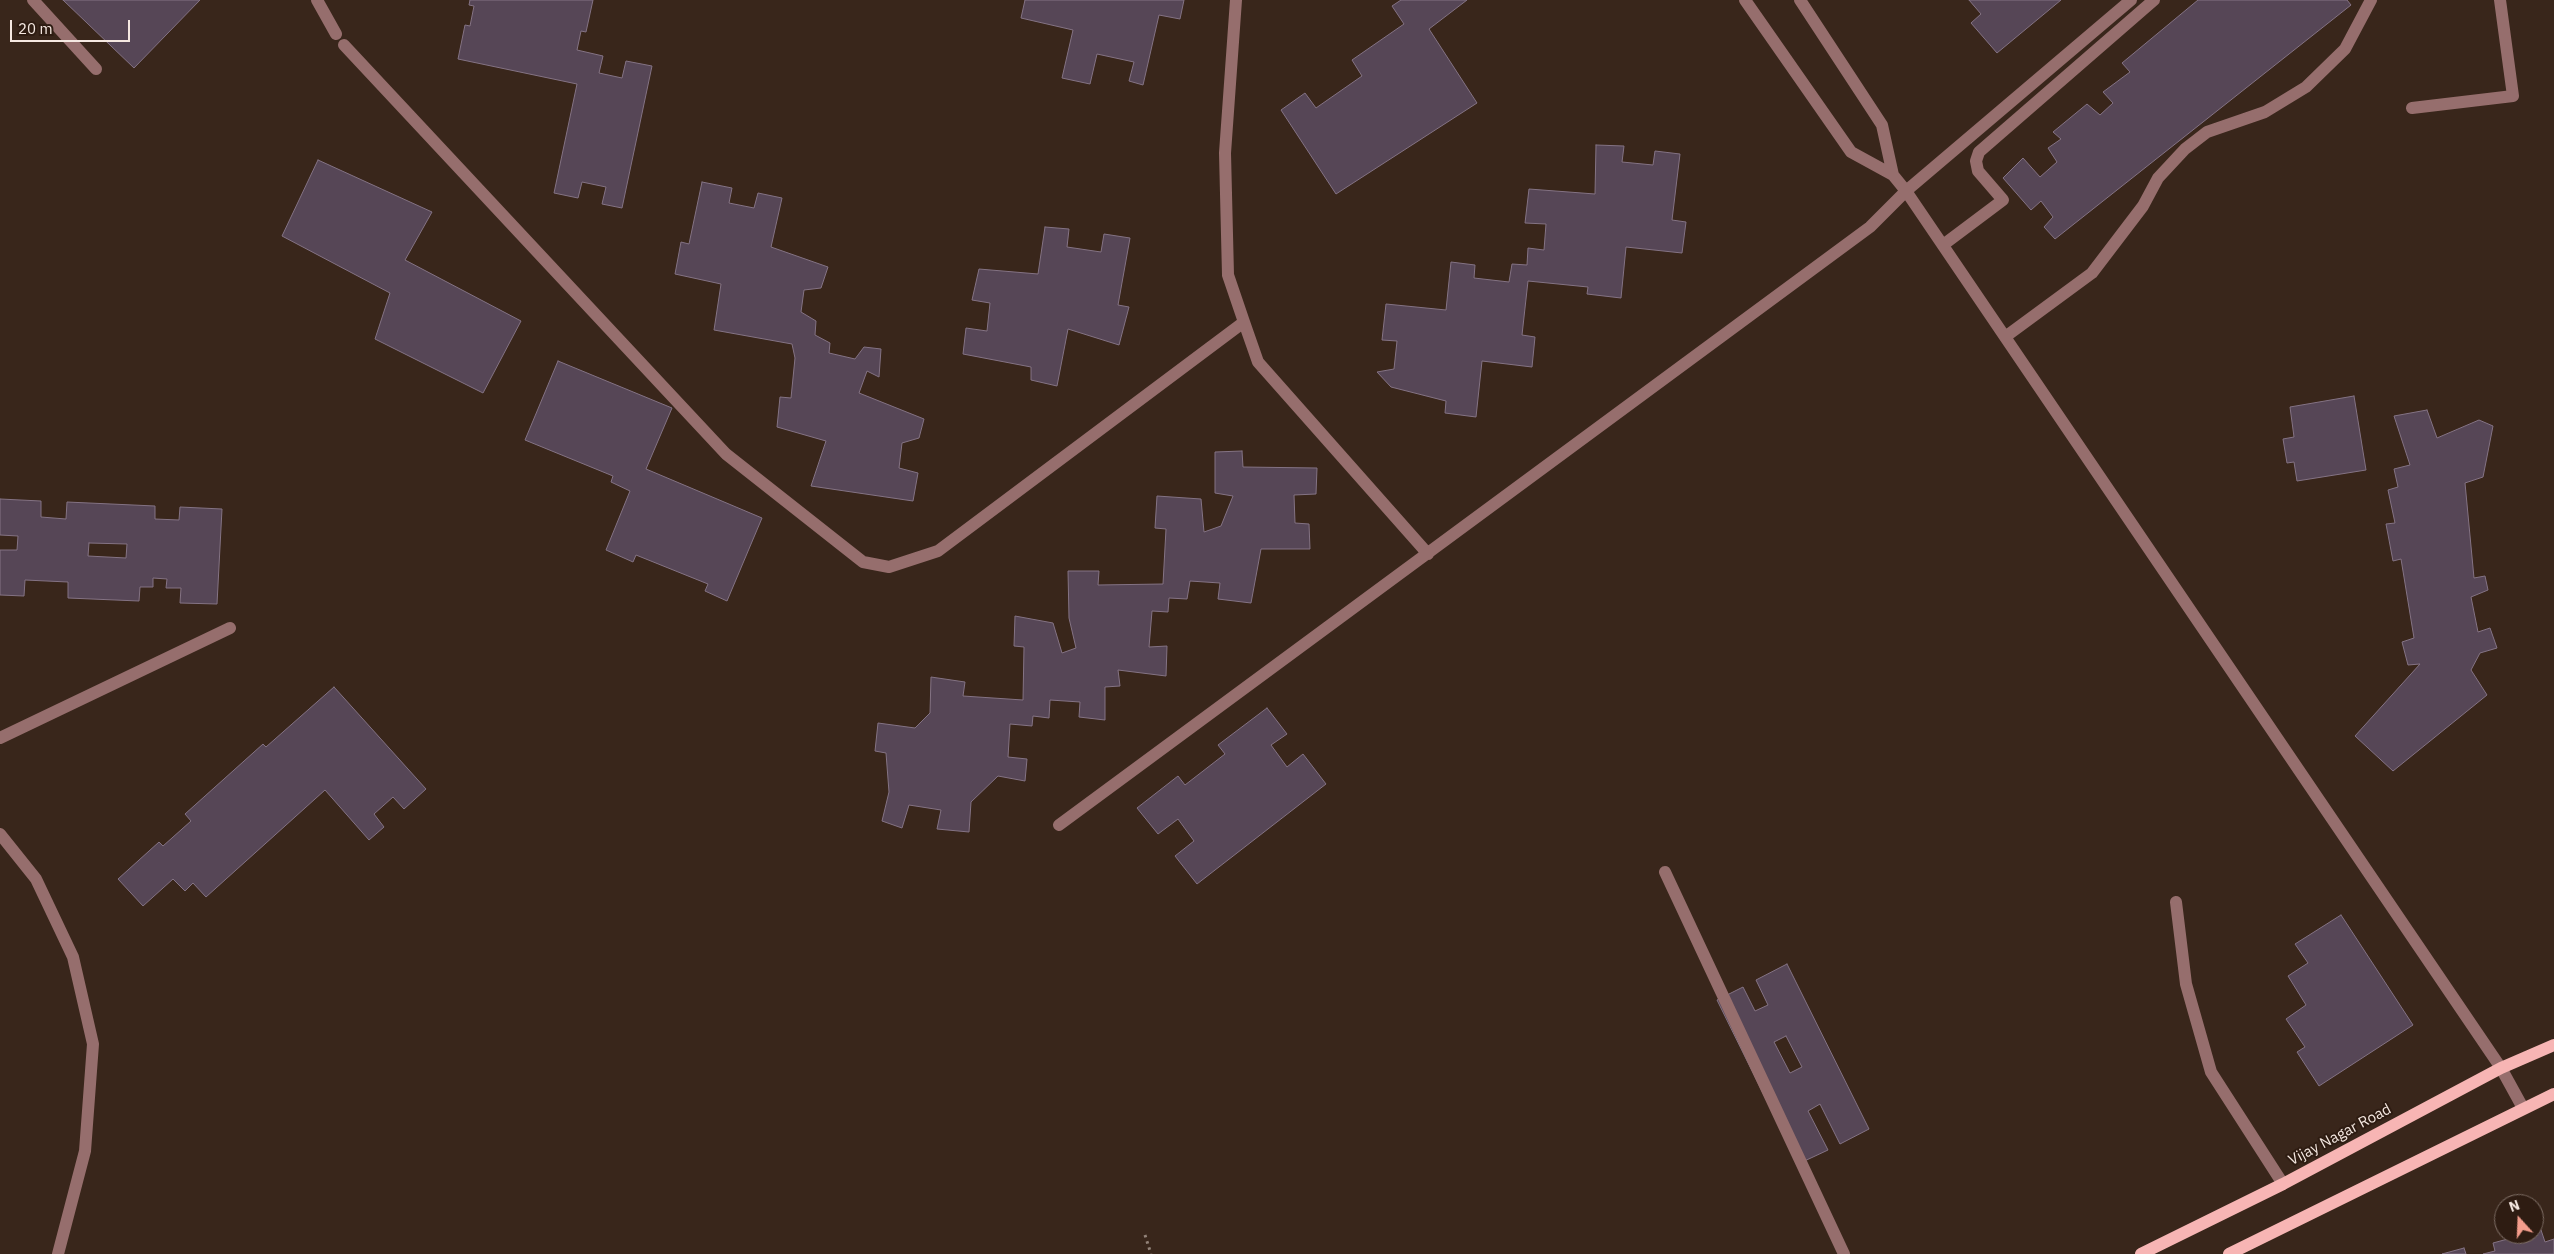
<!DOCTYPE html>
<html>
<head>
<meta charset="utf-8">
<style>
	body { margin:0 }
	#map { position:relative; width:2554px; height:1254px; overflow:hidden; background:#39261b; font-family:"IBM Plex Sans",sans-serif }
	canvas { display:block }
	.north { position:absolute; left:2494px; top:1194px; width:50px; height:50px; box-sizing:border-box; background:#2e1c12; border:1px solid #7e6e65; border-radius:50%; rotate:340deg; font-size:14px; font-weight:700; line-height:20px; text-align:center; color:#f5e8e1 }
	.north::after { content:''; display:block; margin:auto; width:18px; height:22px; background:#f49d8c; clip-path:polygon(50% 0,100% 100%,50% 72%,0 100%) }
	.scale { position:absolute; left:10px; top:20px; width:120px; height:22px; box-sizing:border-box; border:2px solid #f5e8e1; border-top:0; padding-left:6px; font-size:15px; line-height:18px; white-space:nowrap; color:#f5e8e1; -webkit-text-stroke:4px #2e1c12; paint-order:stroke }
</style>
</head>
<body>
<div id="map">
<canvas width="2554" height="1254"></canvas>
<div class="north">N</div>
<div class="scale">20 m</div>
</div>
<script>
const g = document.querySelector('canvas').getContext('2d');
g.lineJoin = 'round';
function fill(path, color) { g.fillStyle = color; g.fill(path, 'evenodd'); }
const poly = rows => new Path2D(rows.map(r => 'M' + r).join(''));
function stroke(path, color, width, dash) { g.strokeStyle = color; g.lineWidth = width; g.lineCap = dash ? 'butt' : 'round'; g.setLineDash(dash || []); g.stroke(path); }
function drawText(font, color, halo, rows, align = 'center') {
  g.font = font + ' "IBM Plex Sans",sans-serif'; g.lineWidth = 4; g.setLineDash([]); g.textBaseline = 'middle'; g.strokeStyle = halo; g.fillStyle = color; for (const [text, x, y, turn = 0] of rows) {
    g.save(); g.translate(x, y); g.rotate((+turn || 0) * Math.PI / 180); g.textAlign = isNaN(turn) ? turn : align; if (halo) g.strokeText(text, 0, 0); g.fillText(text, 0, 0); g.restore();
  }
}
const building = poly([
	[63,0,200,0,134,68,63,0],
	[470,0,593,0,586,32,581,31,577,50,603,56,599,73,622,78,626,61,652,66,622,208,602,204,606,187,582,182,578,198,554,193,577,84,458,59,465,25,470,26,474,6,469,5,470,0],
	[1025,0,1184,0,1180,19,1159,15,1143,85,1129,81,1134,62,1097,54,1090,84,1062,78,1073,30,1021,18,1025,0],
	[1401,0,1467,0,1429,29,1477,103,1336,194,1281,110,1305,93,1316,108,1362,76,1352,60,1404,24,1392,6,1401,0],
	[1969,0,2061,0,1997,53,1971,23,1981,14,1969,0],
	[2198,0,2347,0,2351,5,2055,239,2044,227,2053,217,2041,201,2031,210,2003,178,2023,158,2040,177,2057,162,2048,148,2061,139,2053,132,2087,104,2100,115,2113,103,2103,92,2130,72,2122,63,2198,0],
	[1596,145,1624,146,1622,162,1653,165,1655,151,1680,154,1672,220,1686,222,1682,253,1626,247,1621,298,1587,294,1588,287,1528,281,1522,335,1535,337,1532,367,1482,361,1476,417,1445,413,1446,401,1391,387,1377,372,1394,369,1397,341,1382,340,1386,304,1446,310,1451,262,1475,265,1474,278,1509,282,1512,264,1527,265,1528,248,1544,250,1546,224,1525,223,1529,189,1595,194,1596,145],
	[318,160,432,212,405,260,521,321,483,393,375,339,390,293,282,236,318,160],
	[702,182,732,188,729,203,754,208,758,193,782,198,771,247,828,267,821,288,804,290,801,312,816,321,815,335,830,343,829,353,855,359,864,347,881,349,879,377,867,371,859,393,924,419,919,438,902,443,899,468,918,473,913,501,811,486,826,441,777,427,780,397,791,398,795,358,792,344,714,330,721,284,675,274,681,242,689,244,702,182],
	[1045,227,1069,229,1067,247,1101,252,1104,234,1130,238,1118,305,1129,307,1119,345,1068,329,1057,386,1031,380,1031,367,963,354,966,328,987,331,990,303,972,300,979,269,1038,274,1045,227],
	[558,361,672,408,646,469,762,518,727,601,705,591,708,584,636,555,633,562,606,550,630,491,611,482,613,476,525,440,558,361],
	[2354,396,2366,470,2297,481,2294,462,2287,463,2283,439,2294,437,2290,407,2354,396],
	[2427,410,2437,438,2479,420,2493,426,2483,477,2465,483,2474,578,2485,576,2488,590,2471,597,2478,632,2490,628,2497,648,2480,653,2471,670,2487,695,2393,771,2355,736,2420,664,2408,665,2402,642,2414,638,2401,559,2393,561,2386,524,2395,523,2388,490,2398,487,2394,469,2410,465,2394,416,2427,410],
	[1242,451,1243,467,1317,468,1316,494,1294,495,1295,523,1309,524,1310,549,1261,549,1251,603,1218,599,1220,583,1190,581,1187,599,1169,598,1168,612,1152,611,1149,647,1167,646,1166,676,1118,670,1120,686,1105,687,1105,720,1079,717,1080,702,1050,700,1049,718,1033,716,1032,726,1010,724,1008,757,1027,759,1025,781,998,776,971,802,969,832,937,829,941,810,909,805,902,828,882,821,889,792,886,753,875,751,878,723,915,728,930,713,931,677,965,682,963,696,1023,700,1024,647,1014,646,1015,616,1053,623,1062,653,1076,648,1069,618,1068,571,1099,571,1098,585,1163,584,1166,529,1155,528,1157,496,1201,499,1204,532,1221,526,1233,496,1215,493,1215,452,1242,451],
	[0,499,41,501,41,517,66,519,67,502,155,506,155,519,179,520,180,507,222,509,217,604,180,603,181,588,166,588,167,579,153,578,153,587,140,587,139,601,68,598,68,582,25,580,24,596,0,595,0,550,17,550,18,536,0,535,0,499],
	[89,543,127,544,126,558,88,556,89,543],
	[334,687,426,789,404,809,393,797,374,814,384,827,369,840,325,790,206,897,193,883,185,891,173,879,143,906,118,879,159,842,163,846,191,821,185,814,263,744,266,747,334,687],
	[1267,708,1287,734,1271,745,1287,767,1303,754,1326,784,1197,884,1175,856,1194,841,1178,819,1158,834,1137,808,1178,776,1185,785,1225,754,1218,745,1267,708],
	[2341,915,2413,1025,2319,1086,2297,1052,2305,1047,2286,1019,2306,1005,2288,976,2308,963,2295,944,2341,915],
	[1787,964,1869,1129,1840,1144,1820,1104,1808,1111,1828,1150,1798,1164,1717,1000,1743,987,1755,1011,1768,1005,1756,980,1787,964],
	[1786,1036,1802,1067,1790,1073,1774,1042,1786,1036],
	[2541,1230,2545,1242,2554,1239,2554,1254,2483,1254,2495,1251,2493,1243,2526,1234,2534,1234,2534,1232,2541,1230],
	[2464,1248,2466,1254,2442,1254,2464,1248]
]);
const path = poly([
	[1145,1235,1151,1254]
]);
const minor = poly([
	[33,0,96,69],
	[317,0,336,34],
	[1236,0,1225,153,1228,275,1244,322,1258,362,1428,554],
	[1745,0,1851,152,1893,175,1906,191,2501,1068,2523,1108],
	[1800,0,1882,125,1893,175],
	[344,45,726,454,863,562,889,567,938,551,1244,322],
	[2412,108,2513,96,2500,0],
	[1943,245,2003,200,1978,171,1976,161,1979,152,2154,0],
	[2005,337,2092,273,2143,206,2158,178,2185,149,2207,132,2265,112,2306,87,2345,49,2371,0],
	[0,738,230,628],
	[1059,825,1870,227,1906,191,2131,0],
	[0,834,36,879,73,957,93,1044,85,1151,58,1254],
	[1665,872,1844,1254],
	[2176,902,2186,984,2211,1072,2283,1184]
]);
const major = poly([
	[2141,1254,2283,1184,2501,1068,2554,1045],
	[2229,1254,2554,1094]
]);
const streetNames = [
	["Vijay Nagar Road",2340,1135,-28]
];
fill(building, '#564656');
stroke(building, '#847384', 1);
stroke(path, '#93837a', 3, [2.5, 4]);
stroke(minor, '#966e6d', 12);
stroke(major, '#f7b5b4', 12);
drawText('15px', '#f5e8e1', '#2e1c12', streetNames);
</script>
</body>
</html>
